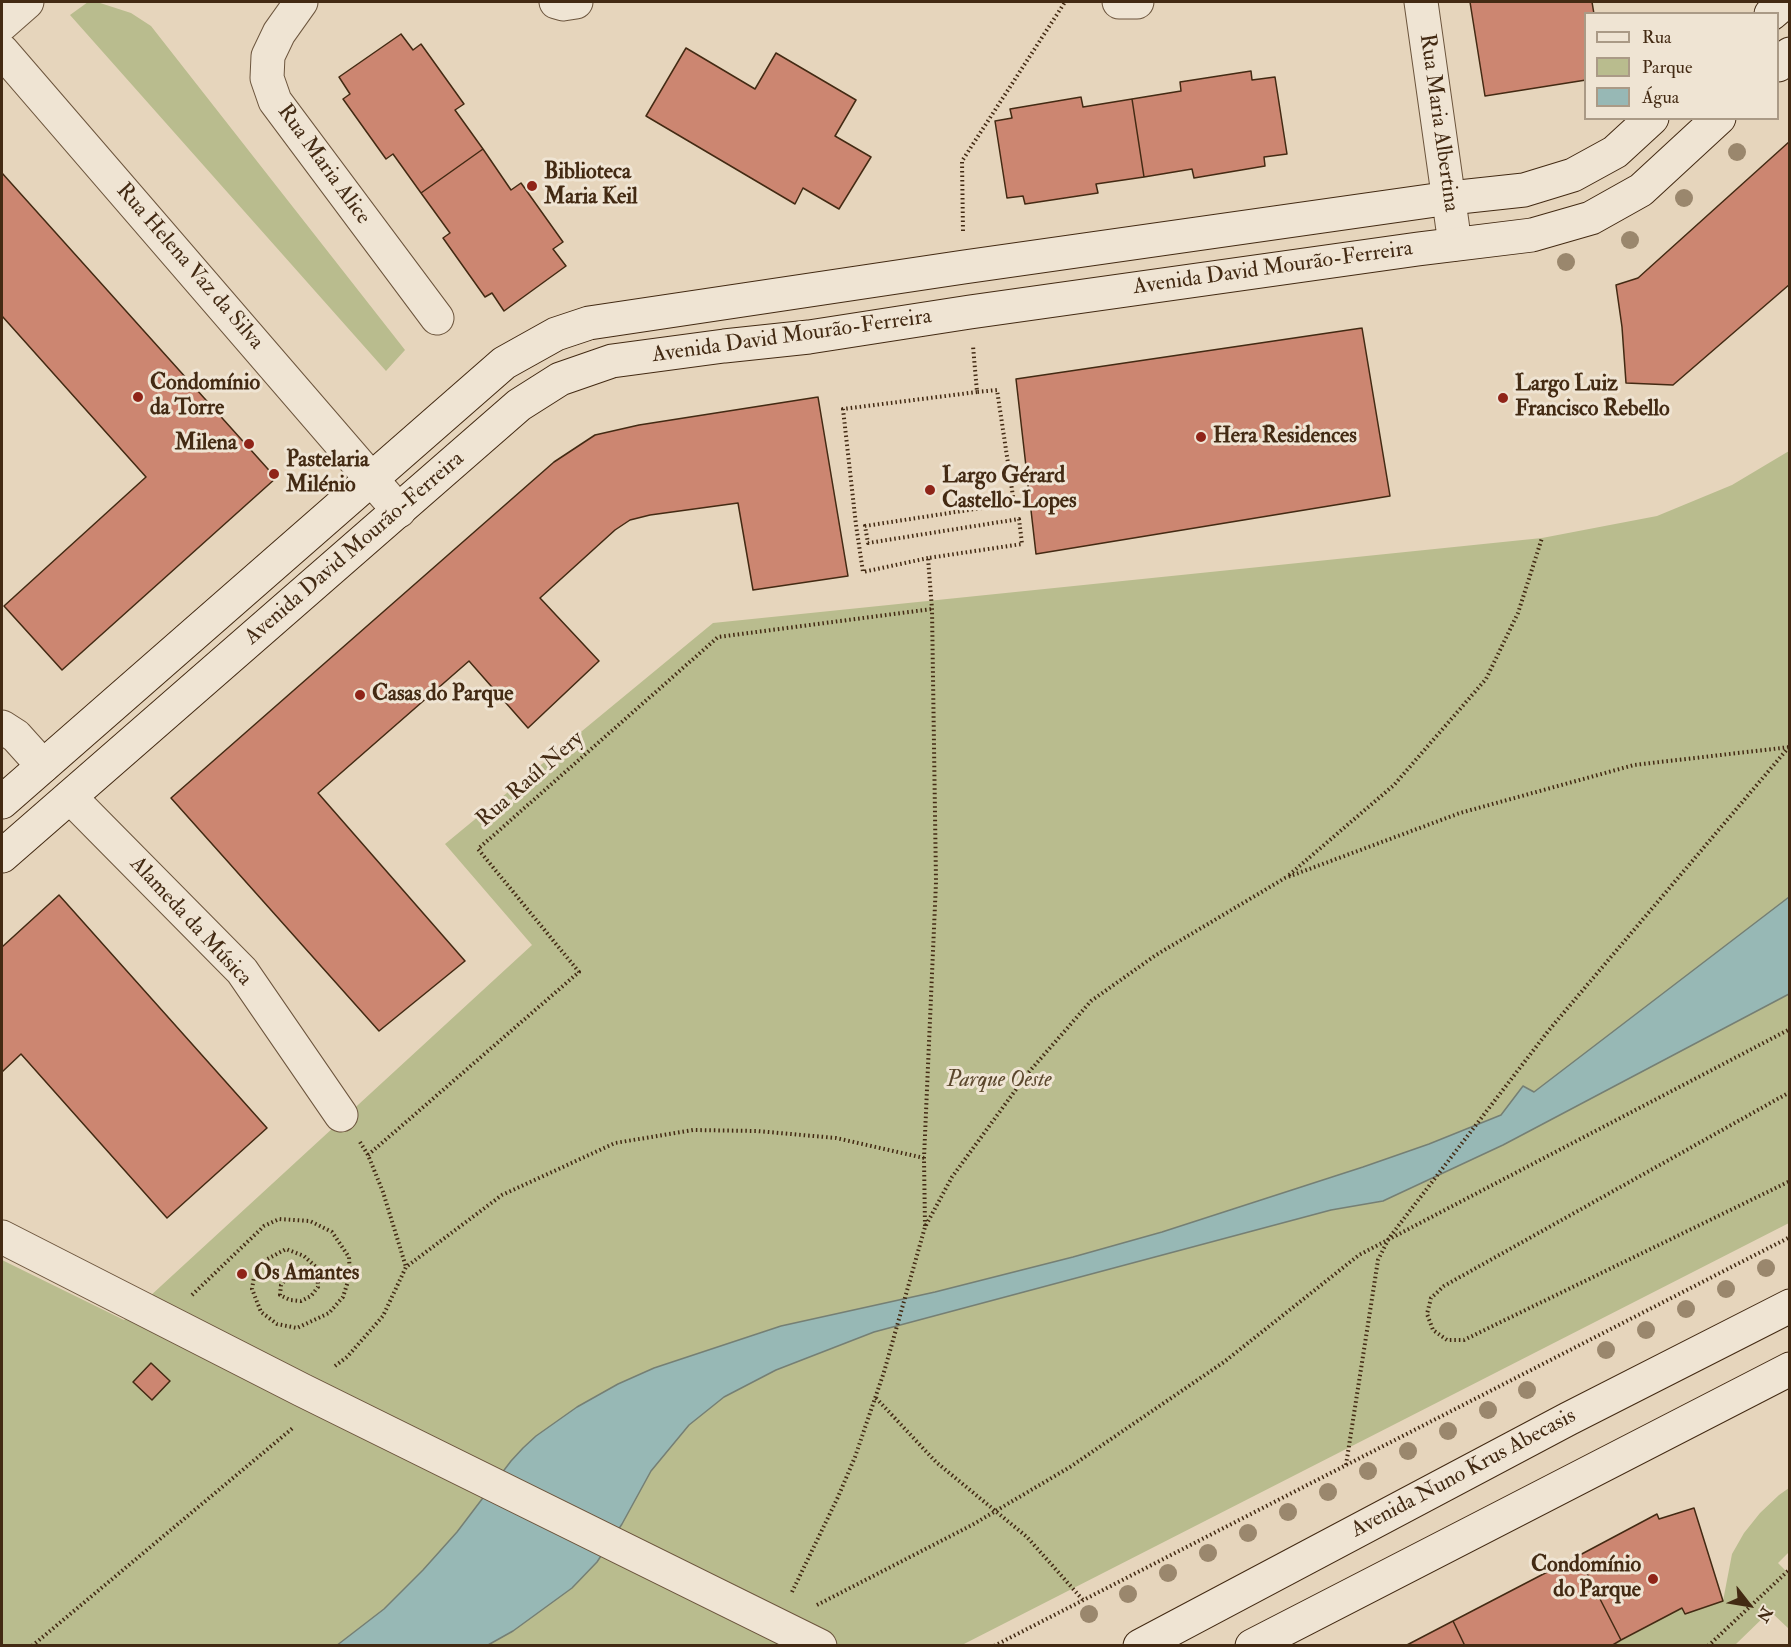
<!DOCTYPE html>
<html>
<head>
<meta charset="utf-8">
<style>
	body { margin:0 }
	#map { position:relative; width:1791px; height:1647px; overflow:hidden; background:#e6d5bc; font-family:"IM FELL Double Pica",serif }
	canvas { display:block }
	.frame { position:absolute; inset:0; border:3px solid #432a13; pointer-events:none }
	.legend { position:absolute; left:1584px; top:12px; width:195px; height:108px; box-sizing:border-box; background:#efe4d3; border:2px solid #aa9a86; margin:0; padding:8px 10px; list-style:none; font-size:18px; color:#432a13 }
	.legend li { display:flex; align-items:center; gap:12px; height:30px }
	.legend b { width:30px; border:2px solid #aa9a86 }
	.north { position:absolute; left:1719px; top:1575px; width:60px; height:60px; -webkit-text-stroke:4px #efe4d3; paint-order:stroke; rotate:121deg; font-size:16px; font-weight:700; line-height:24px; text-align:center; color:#432a13 }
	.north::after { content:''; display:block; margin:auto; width:21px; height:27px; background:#432a13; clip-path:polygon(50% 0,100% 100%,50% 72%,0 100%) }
</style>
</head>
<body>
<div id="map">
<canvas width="1791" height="1647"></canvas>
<div class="frame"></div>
<ul class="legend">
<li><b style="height:8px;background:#efe4d3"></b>Rua</li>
<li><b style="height:16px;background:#b9bc8e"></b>Parque</li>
<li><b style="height:16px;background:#97b8b5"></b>Água</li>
</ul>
<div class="north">N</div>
</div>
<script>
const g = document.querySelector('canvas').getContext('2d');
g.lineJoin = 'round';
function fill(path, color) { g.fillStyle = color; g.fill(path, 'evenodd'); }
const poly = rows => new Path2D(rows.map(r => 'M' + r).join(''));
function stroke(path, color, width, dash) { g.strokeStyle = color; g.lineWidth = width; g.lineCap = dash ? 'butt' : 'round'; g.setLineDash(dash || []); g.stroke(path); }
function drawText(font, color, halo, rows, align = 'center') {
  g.font = font + ' "IM FELL Double Pica",serif'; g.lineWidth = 6; g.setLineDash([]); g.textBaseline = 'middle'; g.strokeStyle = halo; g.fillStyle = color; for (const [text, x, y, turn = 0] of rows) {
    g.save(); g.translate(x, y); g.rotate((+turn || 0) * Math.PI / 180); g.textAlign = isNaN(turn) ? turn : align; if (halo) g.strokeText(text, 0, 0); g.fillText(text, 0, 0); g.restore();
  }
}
const green = poly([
	[88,2,97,2,131,13,151,26,405,350,386,371,70,15],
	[1789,451,1789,1223,962,1645,2,1645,2,1260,124,1320,532,945,445,844,713,623,1542,538,1657,516,1732,485],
	[1789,1488,1789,1552,1778,1563,1789,1574,1789,1629,1770,1611,1735,1645,1611,1646,1682,1608,1686,1613,1723,1601,1732,1554,1744,1533,1760,1513,1779,1495]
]);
const water = poly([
	[1789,897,1789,994,1503,1145,1383,1201,1331,1210,874,1332,776,1370,724,1397,689,1425,651,1471,622,1524,597,1562,572,1588,513,1631,488,1645,336,1646,384,1609,423,1570,457,1532,511,1461,523,1448,536,1436,577,1407,618,1384,654,1368,781,1326,935,1292,1073,1257,1162,1232,1363,1167,1429,1144,1501,1115,1523,1086,1534,1092,1789,897]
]);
const building = poly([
	[1470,2,1592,2,1594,14,1586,14,1586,80,1485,96,1470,2],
	[401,34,413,50,421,44,464,104,455,110,483,149,421,193,393,154,386,159,343,99,350,94,339,77,401,34],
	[686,48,755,89,776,53,856,100,835,136,871,157,839,209,803,188,795,204,646,116,686,48],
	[1251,71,1252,80,1275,77,1287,154,1264,157,1265,166,1194,178,1192,169,1144,177,1132,99,1181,91,1180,82,1251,71],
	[1081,97,1083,107,1132,99,1144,177,1096,184,1098,193,1025,204,1023,196,1007,198,995,121,1012,118,1010,109,1081,97],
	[1790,141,1790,284,1673,385,1626,383,1622,327,1616,285,1638,278,1790,141],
	[483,149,511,190,521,183,563,242,553,249,566,266,504,311,492,293,485,297,443,238,450,233,421,193,483,149],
	[2,173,276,478,62,670,4,606,146,477,2,316,2,173],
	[1362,328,1390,496,1036,554,1016,379,1362,328],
	[818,397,848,576,753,590,738,503,650,515,630,520,615,530,540,598,599,661,528,728,469,661,318,793,465,961,379,1031,171,798,554,462,595,435,639,425,818,397],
	[59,895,267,1128,167,1218,21,1054,2,1072,2,947,59,895],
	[151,1363,170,1381,152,1400,133,1382,151,1363],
	[1694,1508,1723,1601,1685,1614,1682,1608,1621,1640,1578,1556,1657,1514,1659,1519,1694,1508],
	[1578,1556,1621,1640,1611,1646,1465,1646,1453,1621,1578,1556],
	[1453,1621,1465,1646,1405,1646,1453,1621]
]);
const path = poly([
	[963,231,962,161,1065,2],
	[928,558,863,572,856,525,843,409,977,392],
	[1289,875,1394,785,1486,679,1518,613,1542,538],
	[1790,1092,1444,1286,1431,1298,1427,1314,1433,1330,1447,1340,1464,1340,1790,1181],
	[360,1142,368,1155,383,1192,406,1267],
	[368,1155,579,972,478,849,718,637,932,609],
	[925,1226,924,1158,936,882,932,609,928,558,1022,544,1019,519,868,543,865,526,1014,503,997,390,977,392,973,346],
	[192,1295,264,1226,279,1219,310,1221,332,1232,349,1257,350,1275,343,1297,329,1313,297,1328,277,1324,261,1312,252,1289,254,1277,262,1262,286,1249,304,1256,317,1268,318,1287,311,1296,301,1301,290,1300,280,1295,281,1285,286,1279,294,1279],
	[335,1366,347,1357,383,1316,406,1267,502,1195,615,1143,693,1130,757,1131,836,1138,924,1158],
	[876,1398,936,1462,1027,1537,1083,1600],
	[1346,1465,1378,1260,1389,1238,1549,1030,1789,747],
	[792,1592,838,1497,855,1457,884,1372,925,1227,952,1177,1028,1073,1091,1001,1156,955,1285,878,1460,813,1634,765,1790,747],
	[817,1605,972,1525,1070,1467,1224,1362,1359,1255,1790,1029],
	[32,1646,294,1427],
	[994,1646,1790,1237],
	[1708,1646,1790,1569]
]);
const street = poly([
	[301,2,279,33,268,56,267,78,275,101,437,318],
	[556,2,563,4,576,2],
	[1119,2,1137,2],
	[1421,2,1455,244],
	[2,24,27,2],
	[2,51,399,511],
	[2,727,16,736,43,766],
	[70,797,242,971,341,1115],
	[2,1237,302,1390,820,1646]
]);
const secondary = poly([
	[1771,14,1785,2],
	[1778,65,1790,54],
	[2,802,504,363,556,334,589,323,964,267,1450,198,1524,190,1573,175,1615,152,1652,118],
	[2,856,519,405,560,379,612,361,724,346,809,337,970,312,1418,249,1532,235,1591,218,1641,190,1719,118],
	[1140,1646,1568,1419,1790,1306],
	[1252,1646,1790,1369]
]);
const trees = [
	[1737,152],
	[1684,198],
	[1630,240],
	[1566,262],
	[1766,1268],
	[1726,1289],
	[1686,1309],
	[1646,1330],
	[1606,1350],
	[1527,1390],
	[1488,1410],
	[1448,1431],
	[1408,1451],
	[1368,1471],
	[1328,1492],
	[1288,1512],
	[1248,1533],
	[1208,1553],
	[1168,1573],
	[1128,1594],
	[1089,1614]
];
const markers = [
	[532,186,6,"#8f2418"],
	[138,397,6,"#8f2418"],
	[1503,398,6,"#8f2418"],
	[1201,437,6,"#8f2418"],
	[249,444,6,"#8f2418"],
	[274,474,6,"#8f2418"],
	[930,490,6,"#8f2418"],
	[360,695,6,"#8f2418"],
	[242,1274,6,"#8f2418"],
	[1653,1579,6,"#8f2418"]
];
const streetNames = [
	["Rua Maria Albertina",1438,123,82],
	["Rua Maria Alice",323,165,54],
	["Rua Helena Vaz da Silva",189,267,49],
	["Avenida David Mourão-Ferreira",1273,269,-8],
	["Avenida David Mourão-Ferreira",792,337,-8],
	["Avenida David Mourão-Ferreira",355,549,-41],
	["Rua Raúl Nery",531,780,-41],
	["Alameda da Música",190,922,47],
	["Avenida Nuno Krus Abecasis",1464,1474,-28]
];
const poiNames = [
	["Biblioteca",544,173],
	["Maria Keil",544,198],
	["Condomínio",150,384],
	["da Torre",150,409],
	["Largo Luiz",1515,385],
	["Francisco Rebello",1515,410],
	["Hera Residences",1213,437],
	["Milena",237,444,"right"],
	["Pastelaria",286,461],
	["Milénio",286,486],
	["Largo Gérard",942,477],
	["Castello-Lopes",942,502],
	["Casas do Parque",372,695],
	["Os Amantes",254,1274],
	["Condomínio",1641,1566,"right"],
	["do Parque",1641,1591,"right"]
];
const parkNames = [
	["Parque Oeste",999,1081]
];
fill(green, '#b9bc8e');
fill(water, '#97b8b5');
stroke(water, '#757f74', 1.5);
fill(building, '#cc8671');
stroke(building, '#432a13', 1.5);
stroke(street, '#6c553d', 35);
stroke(secondary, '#432a13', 35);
stroke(path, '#432a13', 4, [1.5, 3]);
stroke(street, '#efe4d3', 33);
stroke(secondary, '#efe4d3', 33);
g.fillStyle = '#9a876d';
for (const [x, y] of trees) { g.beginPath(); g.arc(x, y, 9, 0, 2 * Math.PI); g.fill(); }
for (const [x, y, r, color] of markers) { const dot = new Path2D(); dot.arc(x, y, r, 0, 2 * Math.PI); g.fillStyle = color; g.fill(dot); stroke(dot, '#efe4d3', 2); }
drawText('22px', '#432a13', '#efe4d3', streetNames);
drawText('bold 22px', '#432a13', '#efe4d3', poiNames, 'left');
drawText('italic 22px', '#5b472c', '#efe4d3', parkNames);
</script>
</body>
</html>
